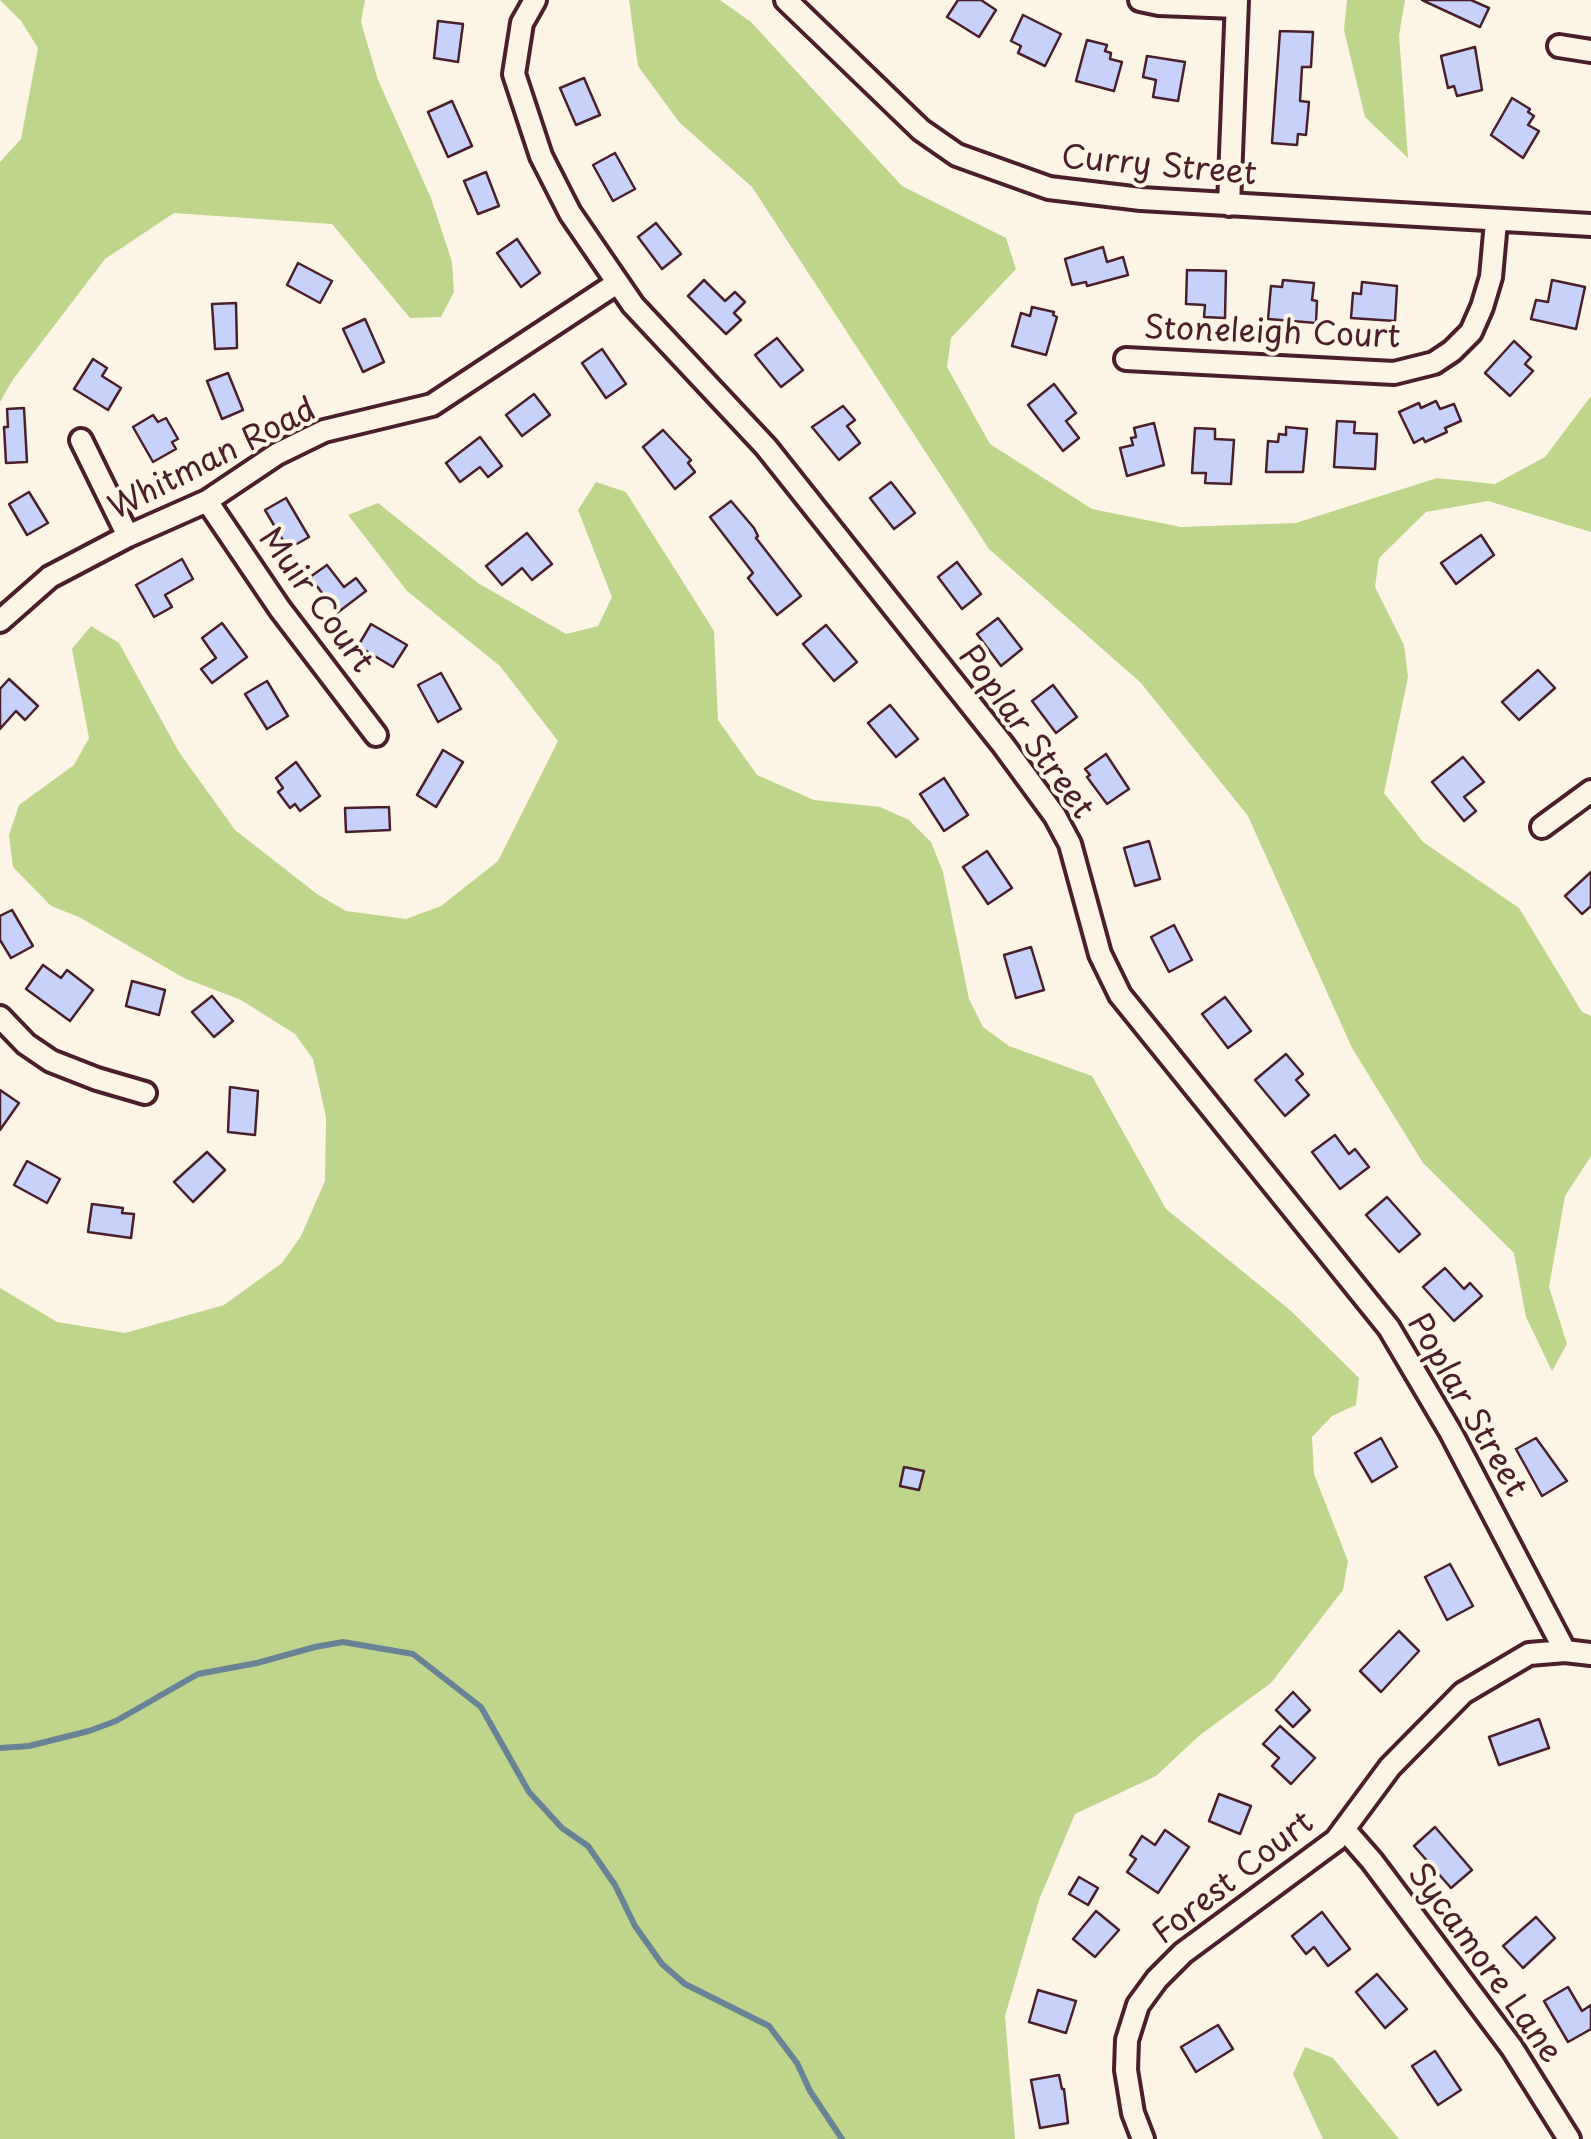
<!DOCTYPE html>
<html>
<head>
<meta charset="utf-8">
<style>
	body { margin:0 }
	canvas { display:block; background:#fcf5e5 }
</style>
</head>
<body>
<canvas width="1591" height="2139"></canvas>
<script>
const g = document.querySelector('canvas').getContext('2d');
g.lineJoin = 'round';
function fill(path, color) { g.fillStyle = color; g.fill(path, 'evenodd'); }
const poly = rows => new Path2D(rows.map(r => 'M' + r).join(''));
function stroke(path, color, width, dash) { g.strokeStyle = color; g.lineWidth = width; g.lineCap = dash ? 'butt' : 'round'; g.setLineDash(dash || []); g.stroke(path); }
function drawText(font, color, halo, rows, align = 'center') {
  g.font = font + ' "Playpen Sans",sans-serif'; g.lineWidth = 8; g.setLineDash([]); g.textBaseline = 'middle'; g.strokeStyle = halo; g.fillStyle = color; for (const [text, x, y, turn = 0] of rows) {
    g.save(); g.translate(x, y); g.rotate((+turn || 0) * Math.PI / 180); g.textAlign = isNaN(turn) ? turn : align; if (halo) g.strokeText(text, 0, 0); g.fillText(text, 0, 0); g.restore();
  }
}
const green = poly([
	[0,0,365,0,361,22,378,80,431,198,452,262,454,292,441,317,410,318,332,224,174,213,105,259,12,381,0,402,0,162,21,139,38,48,21,21],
	[629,0,720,0,751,22,902,186,1006,238,1016,269,951,338,947,367,990,444,1092,509,1181,527,1296,523,1437,478,1495,484,1545,457,1591,396,1591,532,1488,501,1426,512,1379,558,1375,587,1404,645,1408,677,1384,793,1423,842,1519,908,1582,1012,1591,1016,1591,1156,1565,1196,1549,1287,1567,1344,1552,1371,1526,1317,1514,1253,1423,1163,1352,1048,1248,816,1141,683,989,549,752,187,679,122,638,66],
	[1347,0,1405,0,1399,35,1408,158,1365,117,1344,30],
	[596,482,626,492,714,631,718,720,757,775,814,800,880,807,909,820,931,842,943,872,969,999,983,1027,1009,1046,1092,1076,1166,1209,1290,1310,1359,1378,1356,1405,1332,1416,1312,1437,1314,1474,1348,1561,1343,1590,1271,1683,1200,1735,1156,1776,1075,1814,1039,1900,1005,2016,1015,2139,0,2139,0,1288,57,1322,125,1333,224,1305,282,1263,301,1236,325,1181,326,1117,313,1059,295,1034,241,1000,184,978,79,917,51,906,13,867,9,835,19,805,74,765,89,738,72,649,91,626,119,643,179,752,235,830,317,894,346,911,406,919,441,906,498,861,558,741,500,666,407,591,348,515,378,503,478,583,566,634,598,626,612,597,578,510],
	[1305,2047,1333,2058,1399,2139,1323,2139,1293,2074]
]);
const stream = poly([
	[0,1748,29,1746,89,1731,116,1721,198,1674,257,1663,315,1647,343,1642,413,1654,481,1707,529,1792,562,1828,588,1846,615,1885,635,1926,662,1964,685,1984,769,2026,797,2063,810,2091,842,2139]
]);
const building = poly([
	[958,0,981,0,996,10,979,37,947,17,958,0],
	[1422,0,1471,0,1489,8,1480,27,1422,0],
	[1023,15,1061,34,1045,66,1018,53,1021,46,1011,41,1023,15],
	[438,21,463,24,458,62,434,58,438,21],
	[1280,31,1313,32,1311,67,1302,67,1300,101,1309,102,1306,135,1298,134,1297,145,1272,143,1280,31],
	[1087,40,1107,45,1105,51,1111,53,1110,59,1122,62,1114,91,1076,81,1087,40],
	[1475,47,1482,90,1457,96,1454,86,1448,88,1441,56,1475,47],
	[1147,56,1185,62,1178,101,1153,97,1156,80,1143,77,1147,56],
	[584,78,600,115,576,125,560,88,584,78],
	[1512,98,1530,109,1528,112,1534,116,1528,125,1539,131,1523,158,1491,135,1512,98],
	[452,101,472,146,448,157,428,112,452,101],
	[615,153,635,189,613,201,593,165,615,153],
	[486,172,499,206,478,214,464,181,486,172],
	[656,223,681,254,662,269,638,237,656,223],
	[517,239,540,273,521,287,497,253,517,239],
	[1103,247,1107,262,1123,257,1128,275,1087,286,1086,282,1072,285,1065,259,1103,247],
	[298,263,332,281,320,303,287,285,298,263],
	[1187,270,1226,271,1225,318,1204,317,1205,305,1186,304,1187,270],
	[704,280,725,301,735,292,745,302,734,313,741,320,726,334,688,296,704,280],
	[1283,280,1314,283,1312,300,1317,301,1316,323,1268,319,1271,286,1282,287,1283,280],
	[1552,280,1585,287,1576,329,1531,319,1536,300,1548,302,1552,280],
	[1362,282,1397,286,1395,321,1351,318,1353,293,1361,294,1362,282],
	[236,303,237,348,215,349,212,304,236,303],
	[1032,307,1054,312,1053,315,1057,317,1046,355,1012,346,1021,313,1030,316,1032,307],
	[365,319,384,362,363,372,343,329,365,319],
	[777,338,803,370,781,387,755,355,777,338],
	[1514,341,1531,357,1525,364,1533,371,1510,396,1485,373,1514,341],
	[602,349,626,384,606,398,582,363,602,349],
	[93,359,107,368,102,376,121,388,108,410,74,389,93,359],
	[228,373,243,410,222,419,207,381,228,373],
	[1054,384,1076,413,1066,421,1079,438,1063,451,1028,405,1054,384],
	[534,394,550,415,522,436,506,415,534,394],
	[1436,401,1440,409,1454,404,1461,421,1445,428,1447,432,1425,442,1423,438,1414,443,1399,412,1419,403,1421,408,1436,401],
	[843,406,855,420,847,426,860,443,839,460,812,427,843,406],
	[24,408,27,462,6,463,4,427,8,427,7,409,24,408],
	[153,415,158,422,166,418,178,439,172,442,176,449,153,462,133,427,153,415],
	[1337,421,1355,422,1354,433,1377,434,1375,469,1334,467,1337,421],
	[1154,423,1164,465,1127,476,1120,448,1133,445,1131,438,1136,437,1134,428,1154,423],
	[1286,427,1307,429,1303,472,1266,472,1268,441,1278,442,1279,434,1286,435,1286,427],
	[1195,428,1215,429,1215,439,1234,440,1231,484,1205,483,1206,473,1192,473,1195,428],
	[663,430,691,460,688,463,695,472,675,489,643,447,663,430],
	[480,437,502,466,488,477,480,467,460,482,446,463,480,437],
	[891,482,915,513,894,529,870,498,891,482],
	[29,492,48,523,27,535,9,504,29,492],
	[286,498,309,537,288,549,265,510,286,498],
	[731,501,754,528,758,536,756,538,801,596,777,615,748,578,753,573,710,517,731,501],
	[527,533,552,564,532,580,522,568,502,585,486,566,527,533],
	[1481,535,1494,555,1456,584,1441,563,1481,535],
	[182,559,193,579,165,595,172,607,154,617,136,585,182,559],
	[957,562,981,594,962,609,938,577,957,562],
	[327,565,344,587,356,578,366,591,337,613,310,577,327,565],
	[998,618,1022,649,1001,666,977,634,998,618],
	[222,623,247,657,212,683,201,669,216,658,202,638,222,623],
	[371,624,407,645,393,667,358,646,371,624],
	[826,625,857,662,834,681,803,644,826,625],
	[1538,670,1555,688,1519,720,1502,702,1538,670],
	[441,673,461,709,438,722,418,685,441,673],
	[9,679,38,706,25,720,16,711,0,729,0,689,9,679],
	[267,681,288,716,267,729,245,694,267,681],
	[1053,685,1077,717,1056,733,1032,701,1053,685],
	[890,705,918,739,896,757,868,723,890,705],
	[443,750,463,762,436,807,417,795,443,750],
	[1106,754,1129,789,1107,804,1087,777,1090,775,1085,769,1106,754],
	[1463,757,1484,782,1464,797,1476,811,1464,821,1432,782,1463,757],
	[296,762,320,796,300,811,295,804,290,808,278,792,283,788,276,778,296,762],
	[944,778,968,815,944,831,920,794,944,778],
	[389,807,390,830,346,832,345,808,389,807],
	[1149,841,1160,879,1135,886,1124,848,1149,841],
	[987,851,1012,888,988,904,963,867,987,851],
	[1591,872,1591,906,1582,914,1565,896,1591,872],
	[12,910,33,946,11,958,0,940,0,916,12,910],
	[1174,925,1192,960,1169,972,1151,937,1174,925],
	[1031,947,1044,990,1016,998,1004,955,1031,947],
	[43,965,61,978,67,970,93,990,70,1021,26,989,43,965],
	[132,981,165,990,159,1015,126,1006,132,981],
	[212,996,233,1021,214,1037,192,1012,212,996],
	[1225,997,1251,1031,1228,1048,1202,1014,1225,997],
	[1286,1054,1303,1074,1296,1080,1309,1095,1285,1116,1255,1080,1286,1054],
	[230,1087,258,1091,255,1135,228,1132,230,1087],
	[0,1090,19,1103,0,1130,0,1090],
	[1335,1135,1349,1154,1355,1149,1369,1167,1340,1189,1312,1152,1335,1135],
	[207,1152,225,1170,193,1202,174,1182,207,1152],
	[27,1161,60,1179,47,1203,14,1185,27,1161],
	[1387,1197,1420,1234,1399,1252,1366,1215,1387,1197],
	[92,1204,123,1208,122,1213,134,1214,131,1238,88,1232,92,1204],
	[1445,1268,1464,1289,1470,1283,1482,1296,1454,1321,1423,1287,1445,1268],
	[1381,1438,1397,1467,1372,1482,1355,1453,1381,1438],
	[1536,1438,1567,1481,1542,1496,1516,1449,1536,1438],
	[904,1467,924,1471,919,1490,900,1486,904,1467],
	[1450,1564,1473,1606,1447,1620,1425,1577,1450,1564],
	[1399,1631,1419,1651,1381,1692,1360,1671,1399,1631],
	[1293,1692,1310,1710,1293,1727,1276,1710,1293,1692],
	[1539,1719,1549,1748,1499,1765,1489,1737,1539,1719],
	[1280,1726,1315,1758,1291,1784,1272,1766,1279,1758,1263,1744,1280,1726],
	[1219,1794,1251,1806,1240,1834,1209,1821,1219,1794],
	[1435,1827,1472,1870,1451,1888,1414,1846,1435,1827],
	[1165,1830,1189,1847,1158,1893,1127,1872,1136,1859,1130,1855,1142,1836,1155,1845,1165,1830],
	[1079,1877,1098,1888,1088,1905,1069,1894,1079,1877],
	[1096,1911,1119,1930,1095,1957,1073,1939,1096,1911],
	[1322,1912,1350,1949,1328,1966,1314,1947,1306,1954,1292,1936,1322,1912],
	[1536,1917,1555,1938,1523,1968,1503,1946,1536,1917],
	[1377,1974,1407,2009,1385,2028,1356,1992,1377,1974],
	[1568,1987,1582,2011,1591,2005,1591,2029,1568,2042,1544,2001,1568,1987],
	[1038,1990,1076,2001,1066,2033,1029,2022,1038,1990],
	[1218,2025,1233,2049,1196,2072,1181,2047,1218,2025],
	[1435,2051,1461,2090,1438,2105,1412,2066,1435,2051],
	[1059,2075,1062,2089,1064,2089,1068,2123,1040,2128,1031,2080,1059,2075]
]);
const minor = poly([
	[535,0,522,23,514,74,541,156,570,213,633,305,766,447,1003,745,1055,816,1070,844,1100,954,1120,995,1389,1328,1451,1433,1565,1651],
	[786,0,921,130,957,155,1049,188,1141,199,1591,225],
	[1140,0,1159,4,1236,7],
	[1559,46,1591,51],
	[1229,205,1237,0],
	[1126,359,1394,373,1434,363,1452,351,1471,332,1482,307,1491,277,1496,222],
	[81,440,128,536],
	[207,501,280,609,376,735],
	[0,621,50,577,128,536,207,501,277,454,324,431,432,405,617,283],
	[1542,827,1591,791],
	[0,1017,26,1044,51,1061,97,1079,145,1093],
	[1344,1829,1372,1861,1512,2048,1569,2139],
	[1143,2139,1133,2113,1126,2070,1127,2040,1138,2005,1157,1979,1183,1953,1336,1840,1390,1767,1463,1693,1529,1654,1565,1651,1591,1654]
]);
const streetNames = [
	["Curry Street",1159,167,5],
	["Stoneleigh Court",1272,334,2],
	["Whitman Road",213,460,-27],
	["Muir Court",315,601,54],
	["Poplar Street",1025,733,54],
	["Poplar Street",1466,1406,60],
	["Forest Court",1234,1879,-38],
	["Sycamore Lane",1484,1964,54]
];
fill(green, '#bed58b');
stroke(stream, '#688396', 6);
fill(building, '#c7d1f9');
stroke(building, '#4a1f2b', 2.5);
stroke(minor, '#4a1f2b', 28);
stroke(minor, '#fcf5e5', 20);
drawText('32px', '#4a1f2b', '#fcf5e5', streetNames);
</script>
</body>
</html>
